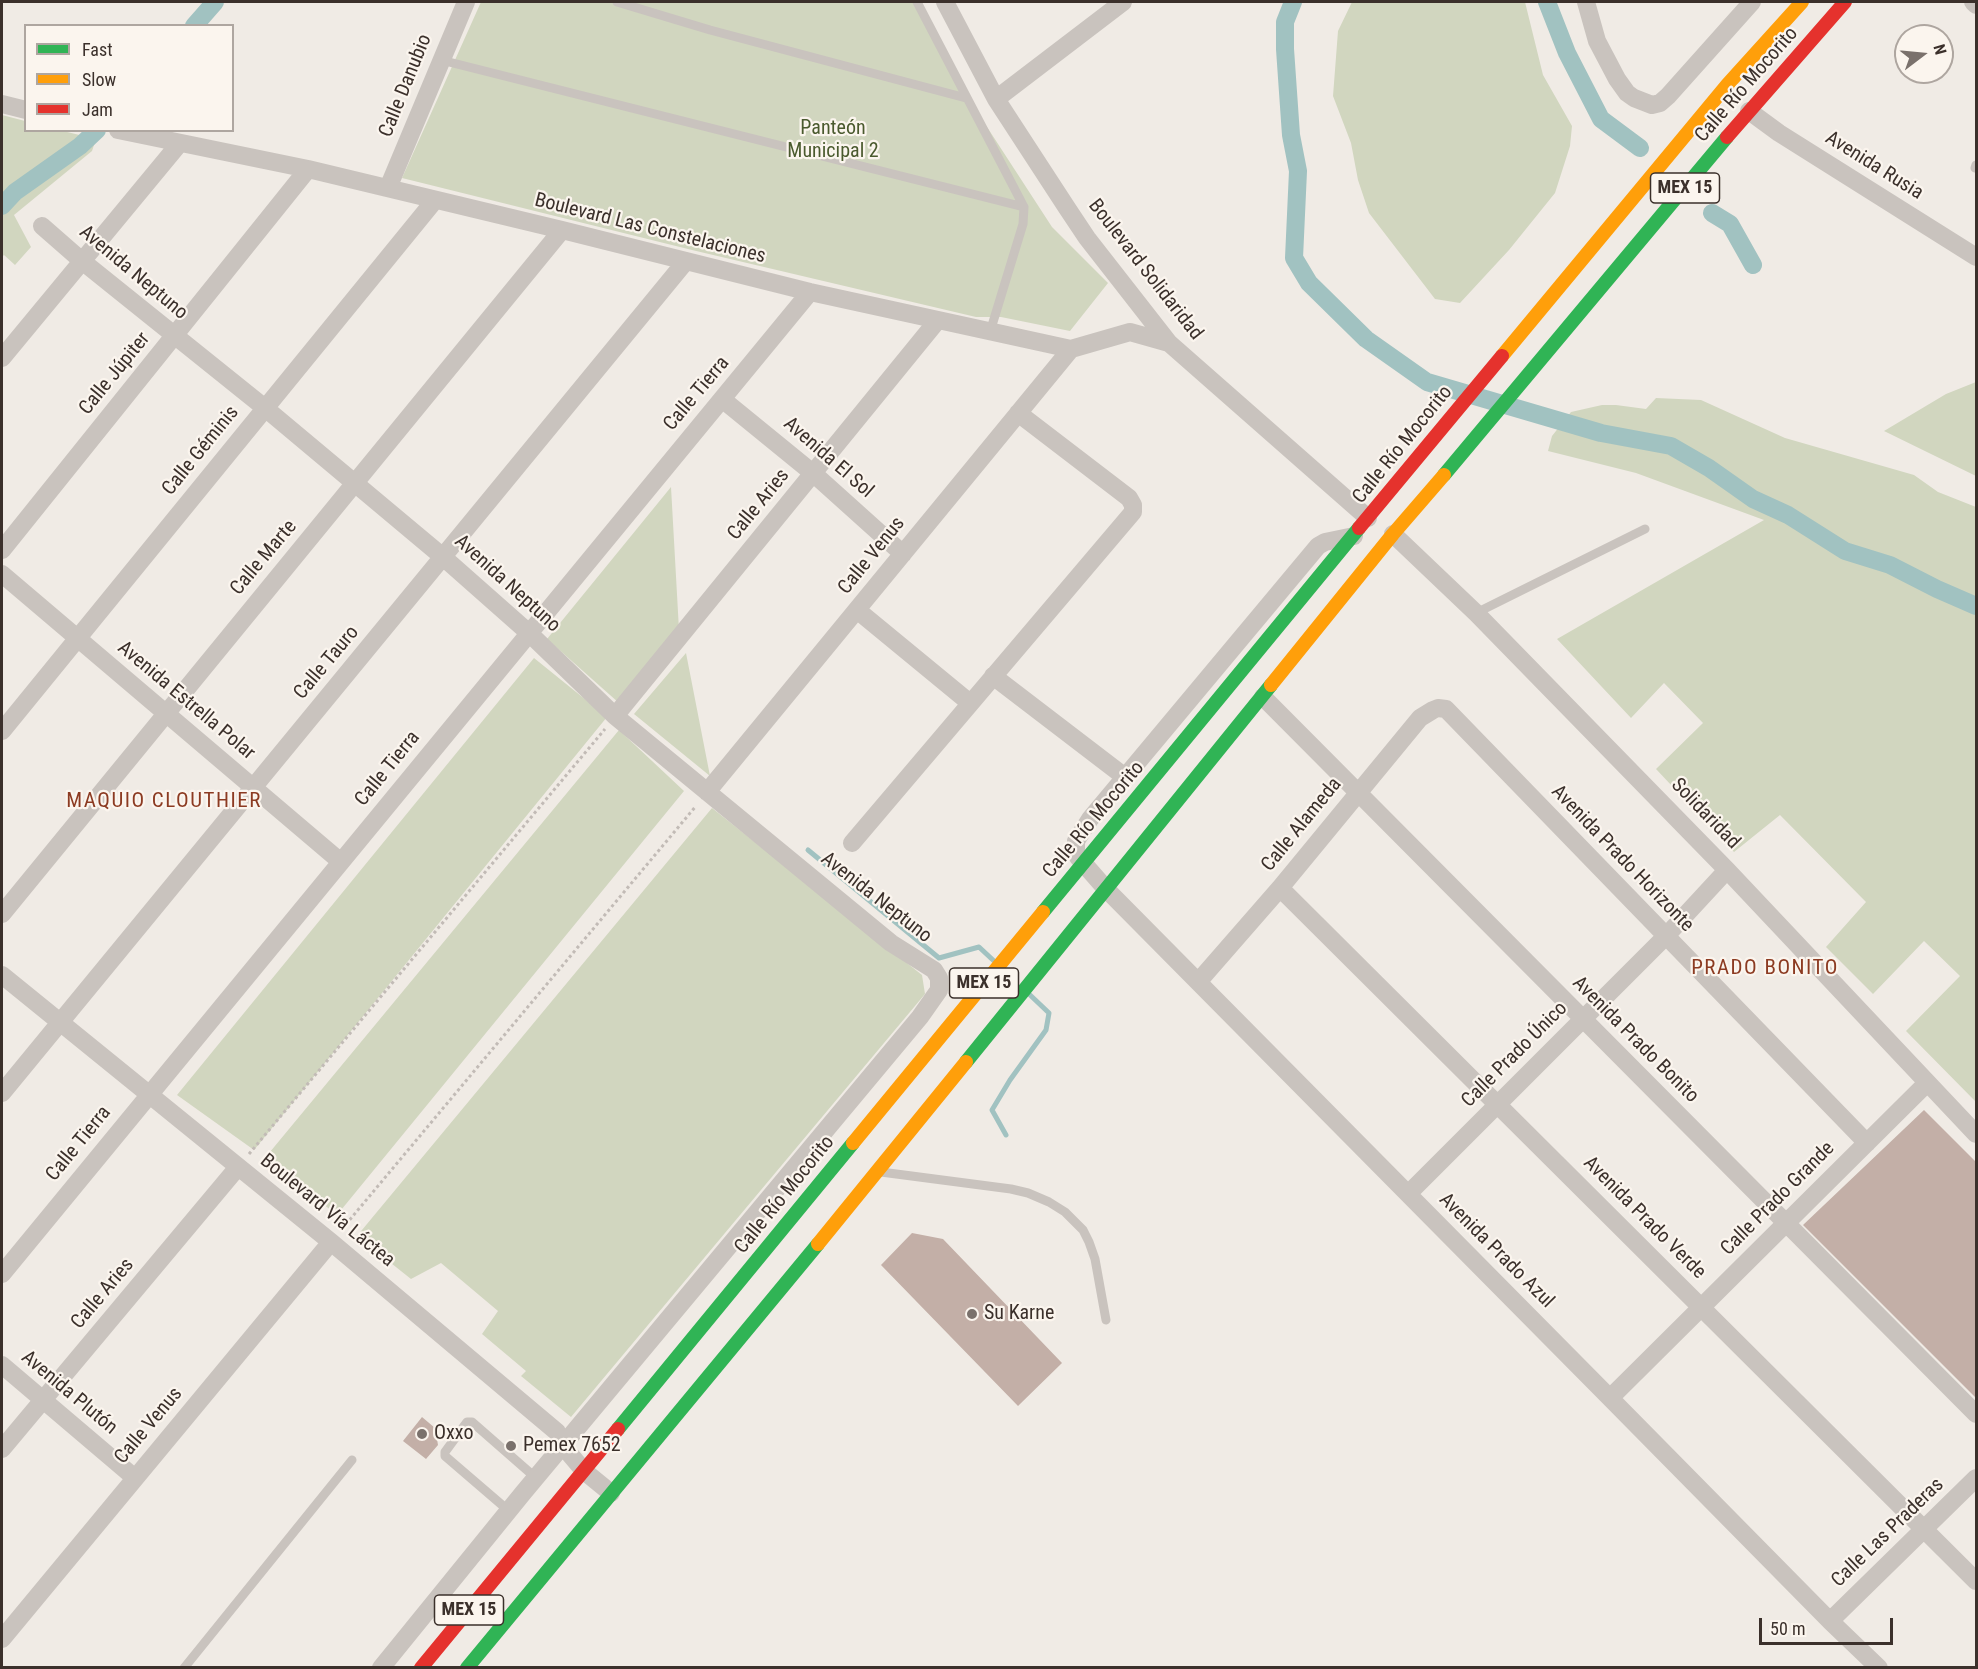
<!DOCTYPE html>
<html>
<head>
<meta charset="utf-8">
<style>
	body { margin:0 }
	#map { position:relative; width:1978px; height:1669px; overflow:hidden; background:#f0ebe5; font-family:"Roboto Condensed",sans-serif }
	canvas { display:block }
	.frame { position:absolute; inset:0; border:3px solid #3b302b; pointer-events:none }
	.legend { position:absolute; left:24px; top:24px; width:210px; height:108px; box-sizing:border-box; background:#fbf5ee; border:2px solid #aea6a0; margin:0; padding:8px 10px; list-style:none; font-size:18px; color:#3b302b }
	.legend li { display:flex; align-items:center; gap:12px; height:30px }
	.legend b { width:30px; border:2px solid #aea6a0 }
	.north { position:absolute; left:1894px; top:24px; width:60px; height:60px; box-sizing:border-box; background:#fbf5ee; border:2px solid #aea6a0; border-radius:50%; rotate:74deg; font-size:16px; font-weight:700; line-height:24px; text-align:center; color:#3b302b }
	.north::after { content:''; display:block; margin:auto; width:21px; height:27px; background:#7a716c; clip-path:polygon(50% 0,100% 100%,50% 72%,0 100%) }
	.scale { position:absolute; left:1759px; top:1618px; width:134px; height:27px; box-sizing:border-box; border:3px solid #3b302b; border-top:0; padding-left:8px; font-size:18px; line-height:21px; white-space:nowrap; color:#3b302b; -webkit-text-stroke:4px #fbf5ee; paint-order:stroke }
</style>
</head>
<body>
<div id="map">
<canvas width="1978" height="1669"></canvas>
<div class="frame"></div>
<ul class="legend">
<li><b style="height:8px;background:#30b455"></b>Fast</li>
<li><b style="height:8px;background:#ff9f0a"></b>Slow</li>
<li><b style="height:8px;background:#e5322d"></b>Jam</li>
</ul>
<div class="north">N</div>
<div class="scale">50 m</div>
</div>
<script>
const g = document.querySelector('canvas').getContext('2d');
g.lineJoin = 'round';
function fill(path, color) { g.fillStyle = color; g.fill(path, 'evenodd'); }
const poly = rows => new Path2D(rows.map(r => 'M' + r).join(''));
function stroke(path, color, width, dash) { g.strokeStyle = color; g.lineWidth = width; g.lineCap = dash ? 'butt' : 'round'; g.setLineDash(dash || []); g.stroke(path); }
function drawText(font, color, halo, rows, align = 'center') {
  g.font = font + ' "Roboto Condensed",sans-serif'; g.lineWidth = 4.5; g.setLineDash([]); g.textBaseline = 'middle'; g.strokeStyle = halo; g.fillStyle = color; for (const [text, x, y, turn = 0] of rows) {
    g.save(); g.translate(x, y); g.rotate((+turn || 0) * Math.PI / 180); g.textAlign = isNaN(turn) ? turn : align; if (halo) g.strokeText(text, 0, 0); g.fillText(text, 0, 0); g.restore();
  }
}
const green = poly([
	[481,2,920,2,974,107,1052,227,1108,283,1070,331,1001,317,976,317,692,250,402,178],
	[1352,2,1525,2,1543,75,1572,126,1570,146,1555,193,1509,250,1460,303,1435,299,1369,213,1358,180,1351,143,1333,96,1338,31],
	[2,115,25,121,26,130,63,131,96,139,92,151,14,215,31,247,15,265,4,255,2,257],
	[1976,382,1976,476,1884,431,1946,394],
	[1656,398,1701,400,1785,438,1914,475,1938,492,1976,507,1976,1102,1906,1031,1960,976,1924,941,1873,994,1826,947,1866,902,1780,815,1734,852,1656,769,1703,723,1664,683,1631,718,1557,639,1764,520,1636,473,1548,451,1552,436,1571,412,1602,405,1616,405,1646,409],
	[671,487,679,630,619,703,547,639],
	[686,653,710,776,634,714],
	[534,658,607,717,254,1150,177,1095],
	[619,730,684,791,337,1215,265,1158],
	[712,808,922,975,925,994,571,1417,521,1376,526,1371,482,1334,498,1311,441,1263,411,1279,357,1236]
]);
const stream = poly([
	[808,850,939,958,979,947,994,961],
	[1006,1135,992,1110,1010,1080,1046,1030,1049,1013,1029,994]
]);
const canal = poly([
	[1293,2,1285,22,1285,49,1291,135,1298,171,1294,258,1309,283,1366,339,1427,382,1601,433,1671,446,1709,468,1753,499,1788,515,1845,551,1890,565,1937,589,1976,606],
	[1547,2,1567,53,1601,119,1640,148],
	[194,26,215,2],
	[2,206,15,192,80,146,97,130],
	[1712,213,1730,224,1753,265]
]);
const building = poly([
	[1924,1110,1977,1163,1977,1399,1803,1225],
	[912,1233,943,1239,1062,1363,1018,1406,881,1265],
	[422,1417,435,1428,438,1445,426,1459,403,1441]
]);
const path = poly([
	[249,1154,605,729],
	[342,1229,696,806]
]);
const lane = poly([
	[617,2,710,30,966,98],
	[917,2,1024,207],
	[441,60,1024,207,1023,224,990,332],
	[1975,168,1976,165],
	[1476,613,1645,529],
	[881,1172,1011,1189,1028,1193,1049,1202,1065,1212,1083,1230,1089,1242,1095,1259,1106,1320],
	[509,1511,445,1456,445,1452,467,1422,472,1422,536,1478],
	[184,1668,352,1460]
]);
const street = poly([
	[945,2,996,99,1067,208,1087,238,1169,343,1368,518],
	[1586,2,1597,41,1617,79,1627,93,1634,98,1652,105,1660,103,1668,96,1752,2],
	[1973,2,1976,5],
	[996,99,1123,2],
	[2,104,26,110],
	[1749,111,1779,133,1976,257],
	[118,130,308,169,562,230,810,292,1071,349,1130,332,1169,343],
	[388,188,466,2],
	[42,226,82,261,265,408,443,557,529,633,615,716,891,943,934,970,939,978,939,990,920,1017,523,1493,381,1668],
	[2,358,179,144],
	[722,399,814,474,903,554],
	[1393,534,1476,613,1727,870,1976,1134],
	[1354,536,1325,542,1318,546,1090,819,1076,841,1076,853,1078,857,1106,889,1610,1398,1830,1621,1879,1668],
	[2,550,308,169],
	[2,574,341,862],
	[857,610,970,703],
	[993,676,1125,777],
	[1263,697,1976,1414],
	[615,716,937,321],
	[2,731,435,200],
	[707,792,1071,349],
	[852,843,1133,512,1133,505,1129,498,1018,413],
	[1280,888,1976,1581],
	[2,914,562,230],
	[2,975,331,1242,557,1432,563,1446,584,1471,611,1493],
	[1198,982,1280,888,1420,718,1433,710,1438,708,1446,709,1867,1143],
	[2,1093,686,261],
	[1408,1194,1666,936,1727,870],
	[2,1274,810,292],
	[2,1365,135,1478],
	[1610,1398,1927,1083],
	[2,1449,238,1167],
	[1830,1621,1976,1478],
	[2,1639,331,1242]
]);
const fast = poly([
	[1444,475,1727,137],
	[1043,912,1359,528],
	[966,1062,1271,685],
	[618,1429,853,1143],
	[467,1668,818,1244]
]);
const slow = poly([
	[1502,356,1727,85,1802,2],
	[1271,685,1393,534,1444,475],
	[853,1143,1043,912],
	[818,1244,966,1062]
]);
const jam = poly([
	[1727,137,1845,2],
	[1359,528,1502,356],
	[421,1668,618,1429]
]);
const markers = [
	[972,1314,6,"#7a716c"],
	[422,1434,6,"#7a716c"],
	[511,1446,6,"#7a716c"]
];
const shields = [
	[1685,188,69],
	[984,983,69],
	[469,1610,69]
];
const shieldNames = [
	["MEX 15",1685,188],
	["MEX 15",984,983],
	["MEX 15",469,1610]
];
const streetNames = [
	["Calle Río Mocorito",1747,85,-49],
	["Calle Danubio",406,86,-68],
	["Avenida Rusia",1874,166,32],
	["Boulevard Las Constelaciones",650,229,14],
	["Boulevard Solidaridad",1145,270,52],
	["Avenida Neptuno",133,273,40],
	["Calle Júpiter",115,374,-51],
	["Calle Tierra",697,394,-50],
	["Calle Río Mocorito",1403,445,-51],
	["Calle Géminis",201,451,-51],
	["Avenida El Sol",828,458,41],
	["Calle Aries",759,505,-51],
	["Calle Venus",872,556,-51],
	["Calle Marte",264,558,-50],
	["Avenida Neptuno",507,584,42],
	["Calle Tauro",327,663,-50],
	["Avenida Estrella Polar",186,701,40],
	["Calle Tierra",388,769,-51],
	["Solidaridad",1705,814,46],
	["Calle Río Mocorito",1094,820,-50],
	["Calle Alameda",1302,825,-51],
	["Avenida Prado Horizonte",1622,859,46],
	["Avenida Neptuno",876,898,38],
	["Avenida Prado Bonito",1635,1040,45],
	["Calle Prado Único",1515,1055,-45],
	["Calle Tierra",79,1144,-51],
	["Calle Río Mocorito",785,1195,-51],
	["Calle Prado Grande",1778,1199,-45],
	["Boulevard Vía Láctea",327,1211,39],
	["Avenida Prado Verde",1644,1218,45],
	["Avenida Prado Azul",1496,1251,45],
	["Calle Aries",103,1294,-50],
	["Avenida Plutón",69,1393,40],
	["Calle Venus",149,1426,-50],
	["Calle Las Praderas",1888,1533,-44]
];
const parkNames = [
	["Panteón",833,129],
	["Municipal 2",833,152]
];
const poiNames = [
	["Su Karne",984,1314],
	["Oxxo",434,1434],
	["Pemex 7652",523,1446]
];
const neighbourhoodNames = [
	["MAQUIO CLOUTHIER",164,802],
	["PRADO BONITO",1765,969]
];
fill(green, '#d1d6bf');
stroke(stream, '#a1c2c1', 5);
stroke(canal, '#a1c2c1', 18);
fill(building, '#c3afa7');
stroke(path, '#c2bbb6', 3, [3, 3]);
stroke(lane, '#c9c3be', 9);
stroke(street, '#c9c3be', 18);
stroke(fast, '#30b455', 14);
stroke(slow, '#ff9f0a', 14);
stroke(jam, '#e5322d', 14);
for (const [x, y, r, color] of markers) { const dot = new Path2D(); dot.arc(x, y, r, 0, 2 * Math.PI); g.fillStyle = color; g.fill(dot); stroke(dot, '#fbf5ee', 2); }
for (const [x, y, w] of shields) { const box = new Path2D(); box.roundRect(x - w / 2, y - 15, w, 30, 4.5); g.fillStyle = '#fbf5ee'; g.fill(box); stroke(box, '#3b302b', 1.5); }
drawText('bold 18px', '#3b302b', null, shieldNames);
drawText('20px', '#3b302b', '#fbf5ee', streetNames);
drawText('20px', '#4a5a2e', '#fbf5ee', parkNames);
drawText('20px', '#3b302b', '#fbf5ee', poiNames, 'left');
g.letterSpacing = '1.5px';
drawText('21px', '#8c3b22', '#fbf5ee', neighbourhoodNames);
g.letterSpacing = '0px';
</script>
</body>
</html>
